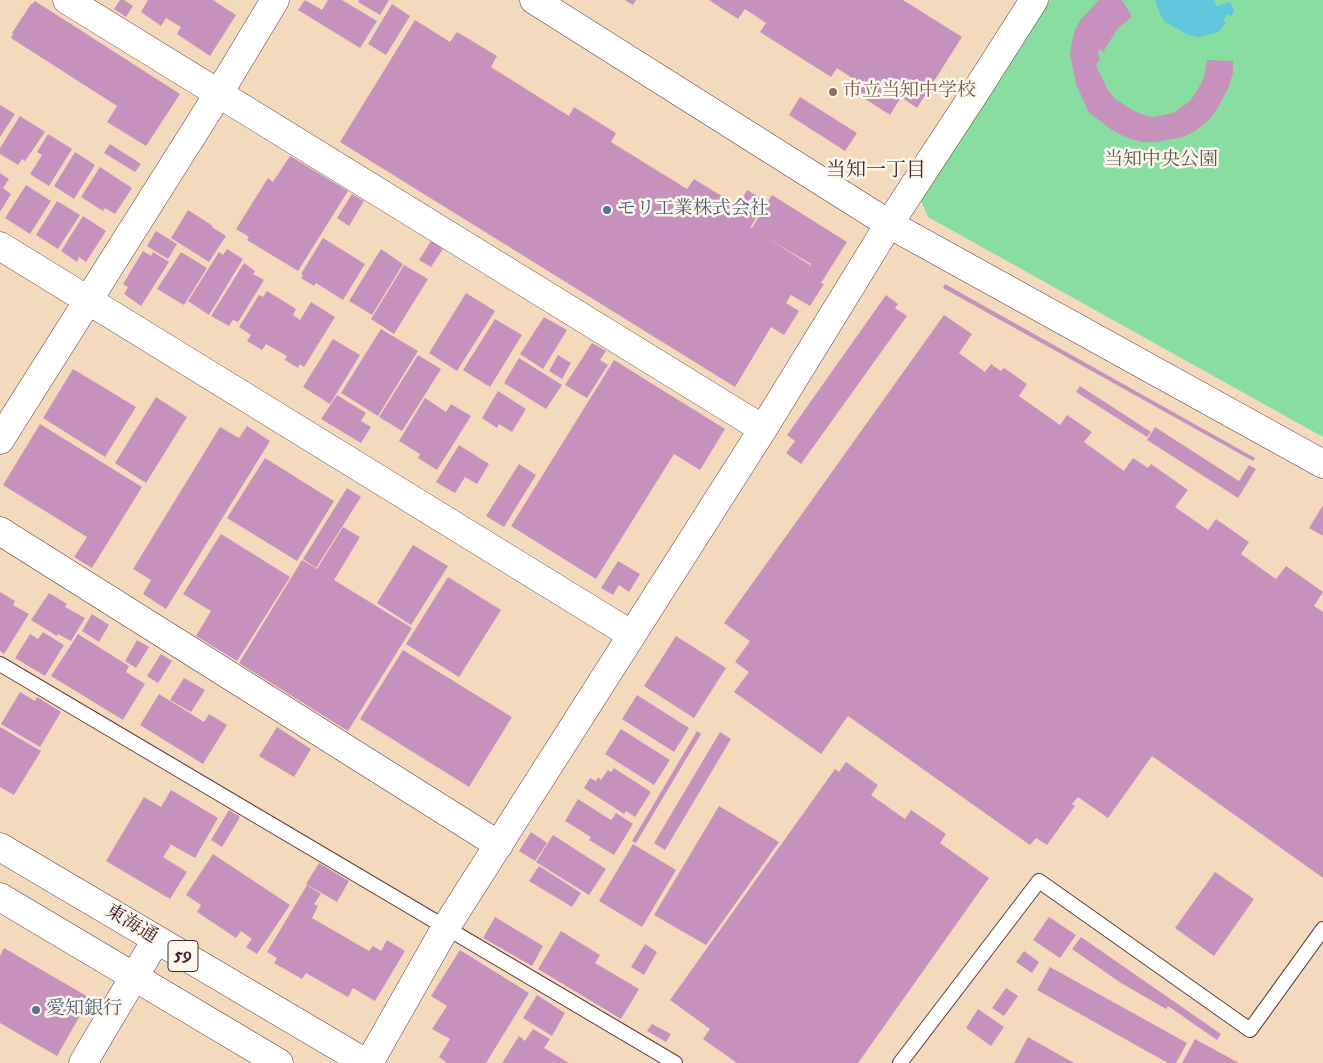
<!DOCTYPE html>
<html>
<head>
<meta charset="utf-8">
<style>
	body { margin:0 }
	canvas { display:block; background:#f4dabd }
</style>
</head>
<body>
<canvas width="1323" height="1063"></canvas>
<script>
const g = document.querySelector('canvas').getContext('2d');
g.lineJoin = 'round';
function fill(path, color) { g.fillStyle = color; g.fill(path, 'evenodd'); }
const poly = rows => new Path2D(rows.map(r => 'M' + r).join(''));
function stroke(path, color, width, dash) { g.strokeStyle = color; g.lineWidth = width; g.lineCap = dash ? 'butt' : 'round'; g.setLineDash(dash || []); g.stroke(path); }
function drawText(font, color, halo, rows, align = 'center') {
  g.font = font + ' "IM FELL DW Pica","Noto Serif JP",serif'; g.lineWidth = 5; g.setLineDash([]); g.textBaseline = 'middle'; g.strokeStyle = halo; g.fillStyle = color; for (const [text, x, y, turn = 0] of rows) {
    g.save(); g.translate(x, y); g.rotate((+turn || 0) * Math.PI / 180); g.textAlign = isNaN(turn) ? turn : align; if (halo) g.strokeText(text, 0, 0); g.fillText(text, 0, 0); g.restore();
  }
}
const green = poly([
	[1050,0,1323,0,1323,437,928,217,921,201]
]);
const water = poly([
	[1155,0,1213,0,1217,6,1230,2,1234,11,1231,16,1227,14,1223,21,1226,23,1218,32,1199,37,1189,35,1165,22,1161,16]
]);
const building = poly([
	[120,0,124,0,133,6,126,17,114,9],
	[148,0,213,0,236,15,210,56,177,34,181,27,166,18,161,26,141,12],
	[305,0,322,10,328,0,342,0,377,21,360,48,298,10],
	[359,0,389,0,380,15,358,2],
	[625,0,636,0,633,5],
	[709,0,903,0,962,37,917,108,901,97,890,115,853,91,858,82,837,68,831,77,760,32,766,23,745,9,738,19],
	[1099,0,1122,0,1132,17,1118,28,1103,52,1099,49,1098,55,1100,59,1096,66,1108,90,1115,99,1134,111,1144,115,1154,117,1173,113,1189,102,1195,94,1202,82,1205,72,1207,60,1233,61,1233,73,1229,86,1216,111,1207,122,1195,131,1183,137,1156,142,1143,142,1128,138,1115,132,1089,113,1076,84,1070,55,1072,41,1075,30,1081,19],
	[35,1,180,94,146,146,107,122,117,106,11,38,13,34,12,33,31,4,32,4],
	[392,4,410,16,386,55,368,44],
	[415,20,450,42,457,32,497,56,491,67,569,116,574,107,616,133,611,142,687,189,694,179,738,206,747,190,766,201,750,228,752,228,772,195,847,242,821,283,824,284,810,306,791,295,786,303,799,311,784,335,771,327,735,387,340,142],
	[767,238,811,264,807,271,810,265],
	[800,97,857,133,845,151,789,115],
	[0,105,15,114,0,137],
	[20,116,45,132,25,161,22,159,18,165,0,154,0,148],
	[48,134,72,149,49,186,30,174,42,155,37,152],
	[110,144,141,164,135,172,104,153],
	[75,152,95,165,74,199,54,186],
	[290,156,348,191,298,271,247,240,249,237,236,229,268,178,273,182],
	[100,167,132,188,115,214,105,208,103,211,81,197],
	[0,173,9,179,3,188,11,194,0,212],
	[26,185,51,201,30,234,5,218],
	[352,194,364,201,349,226,337,218],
	[57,201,80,215,58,249,36,235],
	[188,210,213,226,212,227,226,236,209,262,171,238],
	[83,216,106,231,86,262,79,257,77,262,61,251],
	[156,231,177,244,168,259,147,246],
	[323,238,365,264,343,300,316,283,314,286,301,278,303,275,301,274],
	[431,241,443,249,431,267,419,260],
	[227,249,243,259,209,315,188,301,219,252,223,255],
	[381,249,403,264,372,315,349,301],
	[143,251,151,256,153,252,169,262,141,306,124,294,128,287,123,284],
	[181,252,207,268,184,305,157,289],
	[244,263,255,271,253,274,264,280,238,322,233,320,229,326,211,316],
	[404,265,428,279,394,334,371,319],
	[945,284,1255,458,1253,461,943,288],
	[267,291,296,309,293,315,300,320,311,302,335,317,304,367,300,364,298,368,285,360,287,356,266,344,262,350,247,341,251,335,239,327,259,295,263,297],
	[466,293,495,311,457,371,429,353],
	[886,295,898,304,895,308,907,316,801,464,786,453,795,441,787,435],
	[944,315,972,334,959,353,985,372,991,364,1001,371,1004,368,1027,384,1019,396,1060,425,1067,415,1092,432,1084,442,1124,471,1133,458,1148,468,1151,464,1188,490,1175,507,1208,530,1216,519,1249,542,1241,554,1276,579,1286,566,1323,592,1314,606,1323,612,1323,878,1152,756,1108,818,1078,797,1072,804,1075,806,1047,845,1036,838,1030,845,848,716,821,754,734,692,749,672,735,662,750,641,724,623],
	[544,317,567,330,543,369,520,354],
	[495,319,522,335,490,387,463,370],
	[381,329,418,351,378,416,341,393],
	[333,339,360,355,330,404,303,387],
	[592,343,606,351,600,360,608,365,587,398,565,385],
	[418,355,441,369,402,431,379,417],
	[558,355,571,363,562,379,549,371],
	[519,358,562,385,546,409,504,383],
	[614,360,725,429,700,470,674,454,596,579,511,526],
	[73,369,136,407,105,457,43,418],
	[1080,386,1151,432,1147,437,1076,392],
	[498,391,526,409,512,432,499,424,497,428,482,418],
	[337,395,366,413,361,421,371,427,361,443,321,419],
	[156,397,187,417,146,483,115,463],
	[425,398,446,412,451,404,471,416,437,470,418,458,420,454,399,441],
	[40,424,142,487,92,568,74,557,87,537,3,485],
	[247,426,270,441,166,609,143,594,151,580,133,569,220,427,239,438],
	[1155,427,1239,481,1249,465,1256,469,1238,498,1147,440],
	[459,445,489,464,477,484,465,477,455,493,436,482],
	[265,458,334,501,297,561,227,518],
	[519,464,536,475,504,527,486,516],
	[347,488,361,497,316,568,303,559],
	[1323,505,1323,536,1309,528],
	[343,527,360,537,334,580,412,628,348,731,239,663,302,560,317,569],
	[221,534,290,577,237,661,196,636,211,611,183,594],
	[413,545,448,566,411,625,377,603],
	[618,561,640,574,629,592,619,585,613,595,601,588],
	[448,577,501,610,459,677,406,644],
	[0,592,15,601,13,605,29,614,4,654,0,651],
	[49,593,67,604,65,607,85,618,71,641,58,634,57,636,31,620],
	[92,614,109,625,99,642,82,631],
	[43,632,64,645,45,676,15,658,30,634,38,639],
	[78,634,129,666,126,672,145,684,123,720,51,676],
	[676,636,726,668,694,718,644,686],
	[137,640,149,647,136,668,125,661],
	[403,650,512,717,469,787,360,719],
	[161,654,172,661,158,683,147,676],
	[184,678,205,690,191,712,170,700],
	[20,692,35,701,37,697,61,712,40,747,1,724],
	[159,694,204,722,209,714,227,725,203,764,140,725],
	[637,695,689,728,674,752,622,719],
	[0,727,41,751,14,795,0,787],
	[277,727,311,749,294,777,259,756],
	[621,729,670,760,654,785,605,754],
	[697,731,701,734,636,843,632,841],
	[720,732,731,739,665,850,654,843],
	[846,762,878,785,871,795,905,819,911,810,946,834,940,843,989,878,858,1063,737,1063,703,1039,710,1029,670,1000,835,769,839,772],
	[614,768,651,792,635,817,626,811,624,814,584,788,590,778,596,781,598,777,601,780,608,770,611,772],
	[171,790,218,818,195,858,163,840,171,845,163,857,187,872,170,899,106,861,144,797,161,807],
	[578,799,611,820,616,813,633,824,614,855,589,840,591,837,565,821],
	[719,806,779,842,706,945,654,915],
	[229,810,240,817,222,847,211,840],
	[531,832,547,843,535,861,519,851],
	[553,835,606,869,589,895,536,862],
	[633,844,676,870,642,927,599,901],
	[213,854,290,905,257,954,246,947,252,939,241,931,236,938,197,912,201,905,186,895],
	[319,863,349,881,337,902,306,884],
	[539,866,581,893,572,907,529,881],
	[1215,872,1254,899,1214,956,1175,928],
	[307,885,321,894,314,904,318,906,312,918,369,951,373,946,381,951,387,940,405,951,375,1001,353,988,348,997,306,973,302,979,274,963,277,958,267,952],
	[495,917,543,946,532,966,483,938],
	[1049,917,1076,935,1060,958,1033,940],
	[561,931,600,955,595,963,639,989,621,1019,538,969],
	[1081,937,1221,1034,1217,1040,1168,1006,1166,1009,1121,983,1072,949],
	[645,944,657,952,644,975,631,967],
	[4,948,90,998,57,1056,0,1023,0,956],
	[460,950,529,993,486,1063,447,1063,439,1057,450,1039,432,1029,447,1006,431,996],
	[1024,951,1039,962,1032,973,1016,962],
	[1050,967,1187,1043,1176,1063,1168,1063,1037,990],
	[1006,988,1018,996,1004,1016,992,1008],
	[537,995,565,1013,552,1036,523,1018],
	[978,1009,1004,1027,991,1046,966,1028],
	[652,1024,671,1034,666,1042,647,1031],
	[533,1029,550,1039,544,1048,569,1063,502,1063,519,1036,525,1041],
	[1028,1037,1074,1063,1014,1063],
	[1195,1039,1239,1063,1182,1063]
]);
const lane = poly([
	[0,664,675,1063],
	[900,1063,1039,881,1250,1030,1323,929]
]);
const street = poly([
	[67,0,763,429],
	[534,0,889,224,1323,464],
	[0,246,632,635],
	[0,440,219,93,275,0],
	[0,531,499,845],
	[83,1063,156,940],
	[369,1063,446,927,763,429,889,224,978,88,1034,0]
]);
const primary = poly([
	[0,847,366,1063],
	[0,897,279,1063]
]);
const markers = [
	[833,92,5,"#8d6e63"],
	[607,210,5,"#5c6f8a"],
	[36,1010,5,"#5c6f8a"]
];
const shields = [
	[183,956,30]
];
const shieldNames = [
	["59",183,956]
];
const educationNames = [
	["市立当知中学校",843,92]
];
const parkNames = [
	["当知中央公園",1161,161]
];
const serviceNames = [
	["モリ工業株式会社",617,210],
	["愛知銀行",46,1010]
];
const streetNames = [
	["東海通",131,925,31]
];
const neighbourhoodNames = [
	["当知一丁目",876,172]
];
fill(green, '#88dda0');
fill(water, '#5fc6db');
fill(building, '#c692bd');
stroke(lane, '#643b41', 16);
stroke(street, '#643b41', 29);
stroke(primary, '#643b41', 29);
stroke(lane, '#fff', 14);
stroke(street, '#fff', 28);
stroke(primary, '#fff', 28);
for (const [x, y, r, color] of markers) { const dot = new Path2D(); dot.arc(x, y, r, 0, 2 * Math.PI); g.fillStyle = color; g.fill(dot); stroke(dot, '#fbf7ec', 2); }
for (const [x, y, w] of shields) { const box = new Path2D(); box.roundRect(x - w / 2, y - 15.5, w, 31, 4); g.fillStyle = '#fbf7ec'; g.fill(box); stroke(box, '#4a1f2b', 1); }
drawText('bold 18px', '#4a1f2b', null, shieldNames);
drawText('19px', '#785e54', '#fbf7ec', educationNames, 'left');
drawText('19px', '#5d584e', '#fbf7ec', parkNames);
drawText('19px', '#4e5e75', '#fbf7ec', serviceNames, 'left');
drawText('19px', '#4a1f2b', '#fbf7ec', streetNames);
drawText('20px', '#4a1f2b', '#fbf7ec', neighbourhoodNames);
</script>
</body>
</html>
